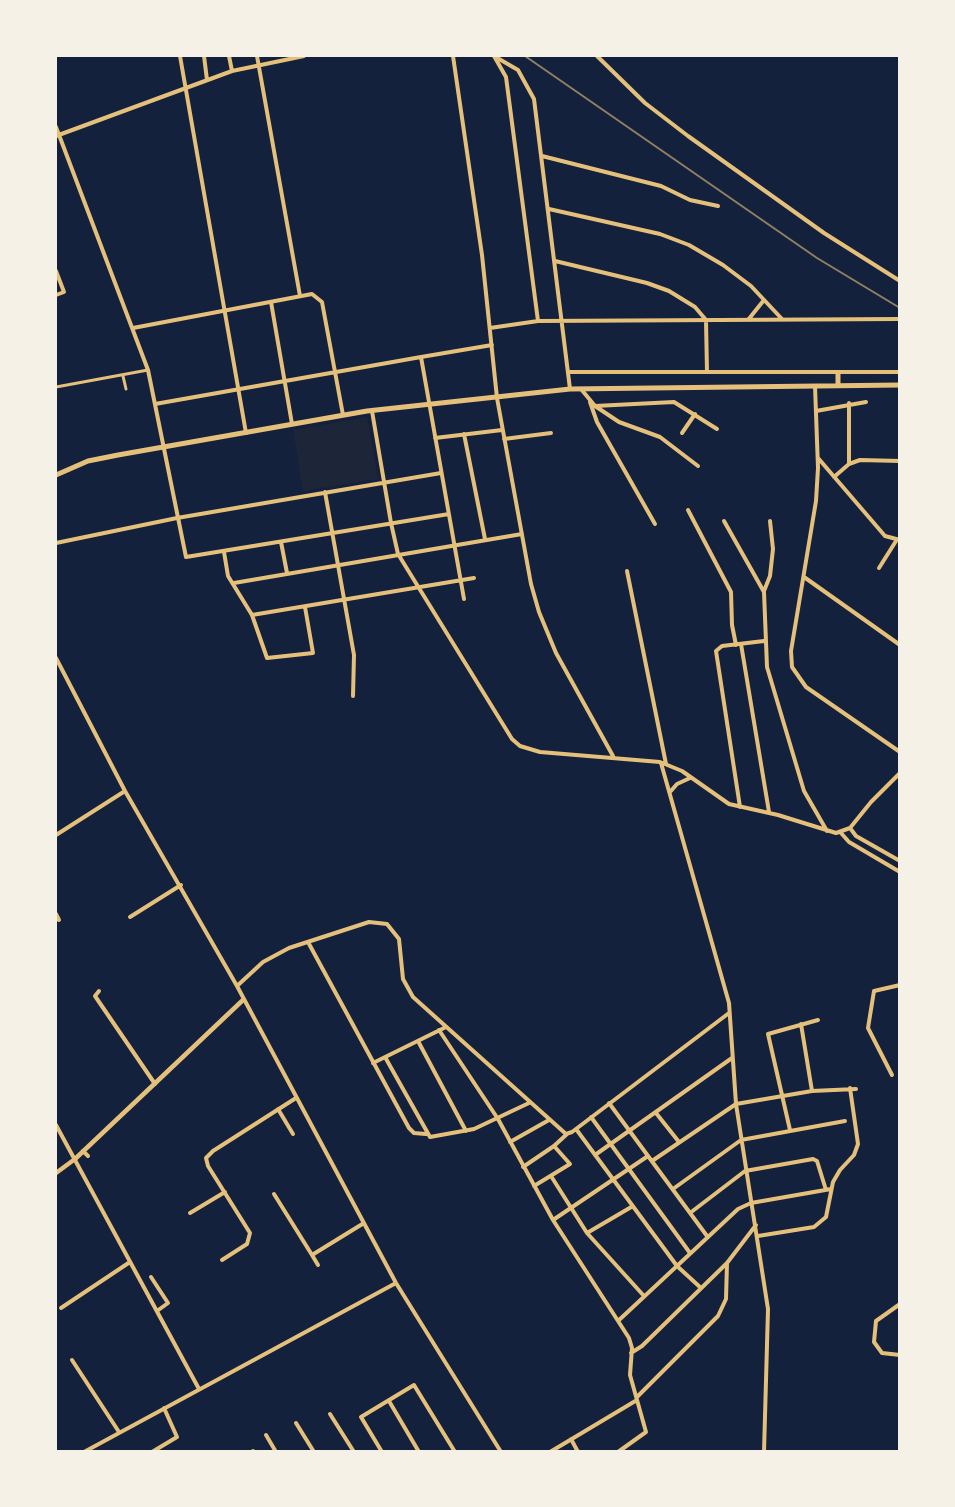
<!DOCTYPE html>
<html>
<head>
<meta charset="utf-8">
<style>
	body { margin:0 }
	#map { position:relative; width:955px; height:1507px; overflow:hidden; background:#14213d; font-family:"Asap Condensed",sans-serif }
	canvas { display:block }
	.frame { position:absolute; inset:0; border:57px solid #f6f1e7; pointer-events:none }
</style>
</head>
<body>
<div id="map">
<canvas width="955" height="1507"></canvas>
<div class="frame"></div>
</div>
<script>
const g = document.querySelector('canvas').getContext('2d');
g.lineJoin = 'round';
function fill(path, color) { g.fillStyle = color; g.fill(path, 'evenodd'); }
const poly = rows => new Path2D(rows.map(r => 'M' + r).join(''));
function stroke(path, color, width, dash) { g.strokeStyle = color; g.lineWidth = width; g.lineCap = dash ? 'butt' : 'round'; g.setLineDash(dash || []); g.stroke(path); }
const green = poly([
	[367,417,378,479,303,491,293,430]
]);
const pedestrian = poly([
	[123,376,126,389],
	[56,387,148,370]
]);
const minor = poly([
	[180,56,246,433],
	[204,56,207,80],
	[229,56,232,71],
	[257,56,300,296],
	[453,56,482,255,497,398,531,584,539,612,556,653,613,756],
	[494,56,518,70,534,99,570,389],
	[494,56,506,77,538,321],
	[597,56,645,103,688,136,824,233,900,281],
	[56,127,148,370,186,557,449,514],
	[56,136,232,71,304,56],
	[542,156,661,186,690,200,718,206],
	[549,209,660,234,689,245,723,265,751,286,782,319],
	[555,261,647,283,669,291,695,307,706,320,707,372],
	[56,271,64,292,56,295],
	[271,302,292,424],
	[748,320,764,300],
	[133,328,312,294,322,302,343,415],
	[490,328,538,321,900,319],
	[569,372,900,372],
	[815,386,818,468,816,501,791,651,792,667,806,687,900,752],
	[581,389,595,406,619,422,660,437,698,466],
	[590,402,597,422,655,524],
	[849,403,849,464],
	[155,404,421,357],
	[595,406,674,402,717,429],
	[372,411,391,523,398,554,512,739,520,746,540,752,660,762,682,771,729,804,778,815,836,833,850,828,871,802,900,773],
	[816,411,866,402],
	[682,433,695,414],
	[464,434,485,539],
	[435,438,502,430],
	[504,439,551,433],
	[818,458,885,536,900,540],
	[834,477,849,464,860,460,900,461],
	[325,492,354,655,353,696],
	[688,510,731,592,732,625,736,645],
	[724,521,764,592,767,667,804,791,827,831],
	[281,542,287,573],
	[56,543,177,518,441,473],
	[224,552,228,576,252,615,267,658,313,653,305,607],
	[879,568,896,541],
	[627,571,666,764],
	[804,577,900,645],
	[234,583,522,534],
	[764,591,770,576,773,549,770,521],
	[464,599,421,357,492,345],
	[252,615,474,578],
	[741,644,769,812],
	[56,658,125,791,237,986,396,1283,501,1452],
	[661,763,729,1003,736,1104,768,1309,764,1452],
	[670,792,677,784,690,778],
	[740,807,716,651,722,646,764,641],
	[850,828,856,836,900,861],
	[841,833,849,842,900,872],
	[56,835,125,791],
	[56,914,59,920],
	[130,917,181,885],
	[308,942,409,1128,414,1133,426,1134],
	[237,986,263,962,289,948,369,922,387,924,399,939,403,979,413,997,566,1134,572,1132,729,1013],
	[99,991,95,996,155,1084],
	[801,1024,812,1091],
	[439,1030,498,1119,553,1220,629,1338,632,1348,630,1375,646,1432,618,1452],
	[418,1041,466,1131],
	[385,1057,430,1137,474,1129,529,1103],
	[373,1063,446,1027],
	[892,1075,868,1028,874,991,900,985],
	[609,1103,707,1236],
	[278,1109,293,1134],
	[656,1113,679,1142],
	[591,1117,690,1253],
	[56,1125,199,1389],
	[576,1129,677,1266,701,1288],
	[790,1130,768,1034,818,1020],
	[510,1142,549,1120],
	[83,1151,88,1156],
	[595,1155,732,1058],
	[652,1161,736,1104,812,1091,856,1089],
	[523,1167,554,1146,567,1134],
	[551,1176,587,1233,644,1296],
	[534,1186,570,1164,554,1146],
	[673,1189,741,1140,845,1121],
	[274,1194,312,1255,364,1223],
	[190,1213,225,1192],
	[690,1213,745,1171,813,1159,817,1161,826,1190],
	[553,1220,648,1156],
	[587,1233,633,1206],
	[758,1236,814,1227,826,1217,833,1182,840,1170,854,1155,858,1144,850,1088],
	[312,1255,318,1265],
	[222,1260,247,1244,250,1233,208,1166,206,1158,213,1151,296,1098],
	[151,1277,168,1303,157,1311],
	[900,1304,876,1321,874,1342,882,1353,900,1355],
	[61,1308,130,1262],
	[618,1321,738,1209,751,1203,831,1189],
	[631,1353,642,1346,727,1263,756,1225],
	[72,1360,119,1432],
	[637,1397,718,1316,726,1299,727,1263],
	[389,1401,419,1452],
	[330,1414,354,1452],
	[296,1423,314,1452],
	[266,1435,276,1452],
	[571,1439,578,1452],
	[253,1451,253,1452],
	[84,1452,396,1283],
	[152,1452,177,1437,164,1408],
	[382,1452,361,1417,414,1385,455,1452],
	[550,1452,637,1400]
]);
const tertiary = poly([
	[56,1173,75,1159,243,1000]
]);
const primary = poly([
	[838,373,838,385],
	[56,475,88,461,118,455,367,411,570,389,900,385]
]);
const rail = poly([
	[525,56,817,258,900,308]
]);
fill(green, '#1d2539');
stroke(pedestrian, '#e5c07b', 3);
stroke(minor, '#e5c07b', 4);
stroke(tertiary, '#e5c07b', 4.5);
stroke(primary, '#e5c07b', 5);
stroke(rail, '#918062', 2);
</script>
</body>
</html>
